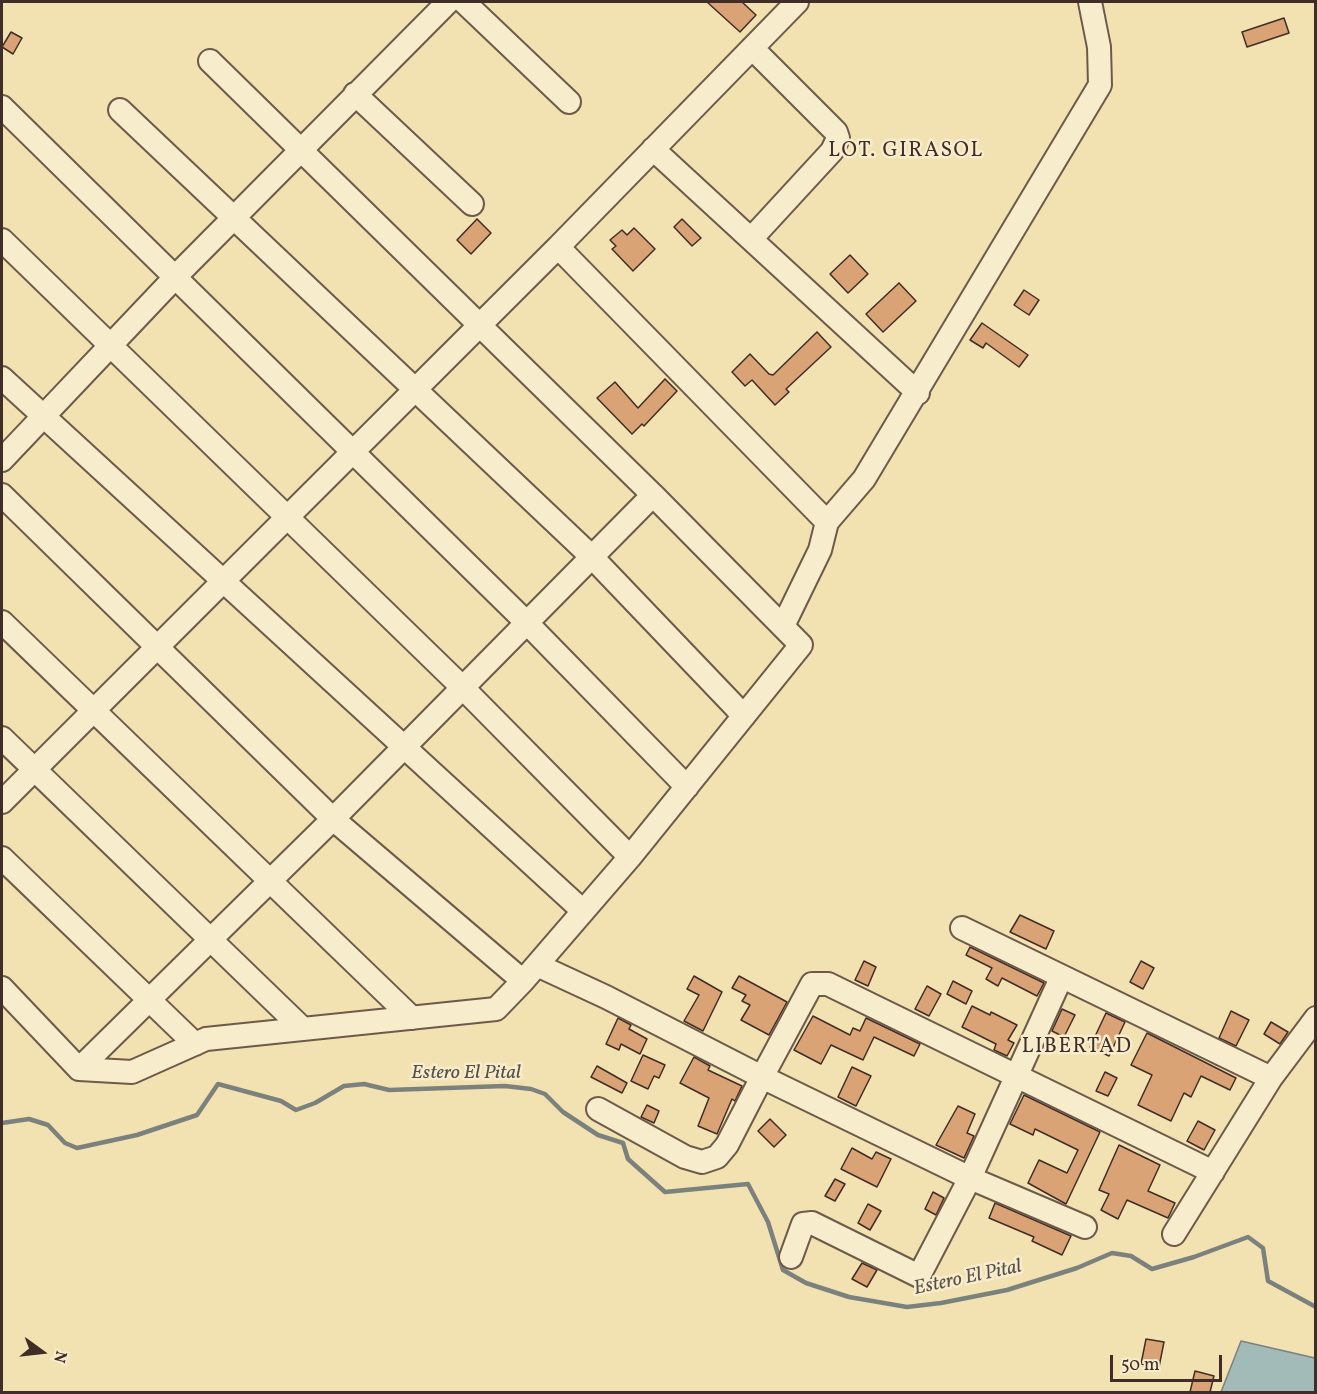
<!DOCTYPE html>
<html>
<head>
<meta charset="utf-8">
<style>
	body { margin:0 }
	#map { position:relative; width:1317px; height:1394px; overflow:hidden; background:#f3e2b1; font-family:Vollkorn,serif }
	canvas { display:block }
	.frame { position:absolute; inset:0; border:3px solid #402d27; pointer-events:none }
	.north { position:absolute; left:12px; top:1322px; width:60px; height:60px; -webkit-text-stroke:4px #f7eccc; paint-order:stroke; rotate:105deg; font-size:16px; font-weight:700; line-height:24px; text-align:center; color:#402d27 }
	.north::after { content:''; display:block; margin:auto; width:21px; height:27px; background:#402d27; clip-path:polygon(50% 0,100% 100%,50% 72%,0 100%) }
	.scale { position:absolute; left:1110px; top:1355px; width:112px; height:27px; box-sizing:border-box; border:3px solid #402d27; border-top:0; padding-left:8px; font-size:18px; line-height:21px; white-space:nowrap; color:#402d27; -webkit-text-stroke:4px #f7eccc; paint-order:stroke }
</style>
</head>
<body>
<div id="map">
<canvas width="1317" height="1394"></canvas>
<div class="frame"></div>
<div class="north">N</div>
<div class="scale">50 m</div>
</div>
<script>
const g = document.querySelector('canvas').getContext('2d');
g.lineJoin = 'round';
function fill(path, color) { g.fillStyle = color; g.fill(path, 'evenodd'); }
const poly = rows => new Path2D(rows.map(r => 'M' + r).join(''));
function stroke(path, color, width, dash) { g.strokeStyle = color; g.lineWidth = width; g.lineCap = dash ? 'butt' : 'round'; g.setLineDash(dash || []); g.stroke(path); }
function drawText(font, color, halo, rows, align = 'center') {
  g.font = font + ' Vollkorn,serif'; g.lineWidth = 5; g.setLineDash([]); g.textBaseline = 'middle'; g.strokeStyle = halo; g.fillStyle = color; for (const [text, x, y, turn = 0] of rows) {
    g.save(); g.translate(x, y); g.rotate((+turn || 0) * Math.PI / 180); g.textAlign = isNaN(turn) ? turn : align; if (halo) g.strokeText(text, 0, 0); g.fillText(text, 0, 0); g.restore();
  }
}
const water = poly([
	[1241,1341,1315,1358,1315,1392,1221,1392,1241,1341]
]);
const stream = poly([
	[2,1123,29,1119,48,1125,65,1143,77,1148,137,1135,197,1115,218,1084,281,1101,296,1110,315,1103,344,1086,364,1084,389,1090,505,1086,531,1089,545,1094,563,1112,598,1135,623,1143,628,1159,665,1192,748,1184,768,1222,783,1270,806,1283,849,1297,907,1307,941,1303,1007,1290,1077,1268,1112,1253,1131,1256,1152,1269,1194,1257,1248,1237,1263,1248,1268,1281,1316,1307]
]);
const building = poly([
	[707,2,742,2,756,15,740,32,707,2],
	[1284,18,1289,33,1247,47,1242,32,1284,18],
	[11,32,22,38,13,54,2,47,11,32],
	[477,219,491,233,471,254,457,240,477,219],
	[682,219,701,238,692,246,674,227,682,219],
	[634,228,655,249,633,271,612,249,616,246,610,240,622,230,627,235,634,228],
	[850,255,868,274,848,293,830,274,850,255],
	[899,283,916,301,883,332,866,314,899,283],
	[1024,290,1039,300,1029,315,1014,305,1024,290],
	[982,323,1028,355,1019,367,986,343,983,348,970,340,982,323],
	[817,332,831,347,786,389,789,392,775,405,752,380,745,386,732,372,750,354,769,374,773,375,817,332],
	[665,379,677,391,644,426,642,424,632,434,597,398,615,382,638,408,665,379],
	[1020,915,1054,931,1046,949,1010,932,1020,915],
	[970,947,1044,983,1037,996,1002,978,998,986,986,979,992,968,966,955,970,947],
	[864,961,876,967,868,986,855,980,864,961],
	[1141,961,1154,968,1143,989,1130,982,1141,961],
	[694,976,722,992,703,1031,684,1021,699,995,687,989,694,976],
	[739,976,787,1002,769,1035,741,1020,750,1005,742,1001,746,995,732,988,739,976],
	[953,981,972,991,966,1004,947,994,953,981],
	[927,986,941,994,929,1016,915,1009,927,986],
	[972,1006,990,1015,991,1012,1017,1025,1008,1040,1014,1043,1007,1056,994,1050,996,1044,962,1027,972,1006],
	[1062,1009,1075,1015,1064,1037,1052,1031,1062,1009],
	[1231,1011,1249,1020,1236,1046,1219,1038,1231,1011],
	[1106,1013,1125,1022,1109,1056,1090,1047,1106,1013],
	[813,1016,850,1035,853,1028,860,1031,866,1018,920,1044,914,1056,874,1037,863,1060,831,1045,821,1064,794,1050,813,1016],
	[618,1018,631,1025,629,1029,647,1039,640,1054,621,1044,619,1050,606,1044,618,1018],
	[1271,1022,1288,1032,1280,1044,1264,1034,1271,1022],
	[1147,1033,1236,1078,1230,1090,1201,1076,1191,1097,1184,1093,1171,1121,1138,1105,1152,1075,1131,1065,1147,1033],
	[643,1055,665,1065,659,1078,654,1076,648,1089,631,1081,643,1055],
	[694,1057,710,1066,708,1070,742,1086,735,1101,732,1099,717,1134,698,1126,709,1098,680,1083,694,1057],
	[597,1066,627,1083,622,1093,591,1077,597,1066],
	[852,1067,871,1076,856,1106,838,1097,852,1067],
	[1105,1072,1117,1078,1108,1096,1096,1091,1105,1072],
	[1024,1095,1100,1132,1066,1204,1028,1183,1039,1160,1067,1173,1078,1150,1035,1129,1033,1135,1010,1124,1024,1095],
	[647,1105,659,1111,654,1123,641,1117,647,1105],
	[958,1106,975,1114,967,1133,974,1136,964,1158,936,1145,958,1106],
	[770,1119,786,1135,774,1147,758,1131,770,1119],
	[1198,1121,1215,1130,1204,1150,1187,1141,1198,1121],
	[1119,1145,1160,1165,1148,1191,1175,1203,1168,1218,1127,1200,1118,1219,1101,1210,1109,1194,1099,1190,1119,1145],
	[852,1148,872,1159,876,1152,891,1159,877,1187,841,1169,852,1148],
	[835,1179,845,1184,835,1201,825,1196,835,1179],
	[933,1192,944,1198,936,1215,925,1209,933,1192],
	[995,1203,1071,1236,1062,1255,1032,1241,1034,1237,989,1218,995,1203],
	[868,1204,881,1211,870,1230,858,1223,868,1204],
	[862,1263,877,1270,867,1287,852,1279,862,1263],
	[1146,1339,1164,1342,1159,1367,1141,1364,1146,1339],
	[1195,1371,1214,1376,1210,1392,1190,1392,1195,1371]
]);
const minor = poly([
	[464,2,569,102],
	[797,2,558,247,827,522],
	[355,94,472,204],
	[2,107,527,623,687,787],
	[120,110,592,557,744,716],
	[653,149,918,393],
	[751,239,832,151,838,138,836,132,752,48],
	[2,240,463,688,630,857],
	[2,378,583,911],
	[2,460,183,269,448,2],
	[2,495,333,819,653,495,210,61],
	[2,622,412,1018],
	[783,626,820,550,827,522,864,479,1100,85,1099,47,1090,2],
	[2,738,303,1029],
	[2,802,558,247],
	[2,858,195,1044],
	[962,928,1271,1078],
	[537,965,606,997,762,1077,812,984,828,984,1213,1172],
	[2,988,79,1069,132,1072,206,1039,496,1009,523,981],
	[79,1069,333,819,523,981,630,857,801,645,653,495],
	[598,1109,685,1157,702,1162,717,1157,727,1145,762,1077,970,1178,1085,1227],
	[1174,1234,1271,1078,1316,1018],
	[791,1257,803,1224,812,1223,919,1276,970,1178,1061,978]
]);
const waterNames = [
	["Estero El Pital",466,1074],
	["Estero El Pital",968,1279,-12]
];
const quarterNames = [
	["LOT. GIRASOL",906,152],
	["LIBERTAD",1077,1048]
];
fill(water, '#a2bab8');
stroke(water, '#7b827e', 1.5);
stroke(stream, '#7b827e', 4.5);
fill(building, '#d9a376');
stroke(building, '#402d27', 1.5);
stroke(minor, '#6d5a4a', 26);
stroke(minor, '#f7eccc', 22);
drawText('italic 20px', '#58504b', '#f7eccc', waterNames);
g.letterSpacing = '1.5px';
drawText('21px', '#402d27', '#f7eccc', quarterNames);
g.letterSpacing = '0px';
</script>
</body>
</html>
